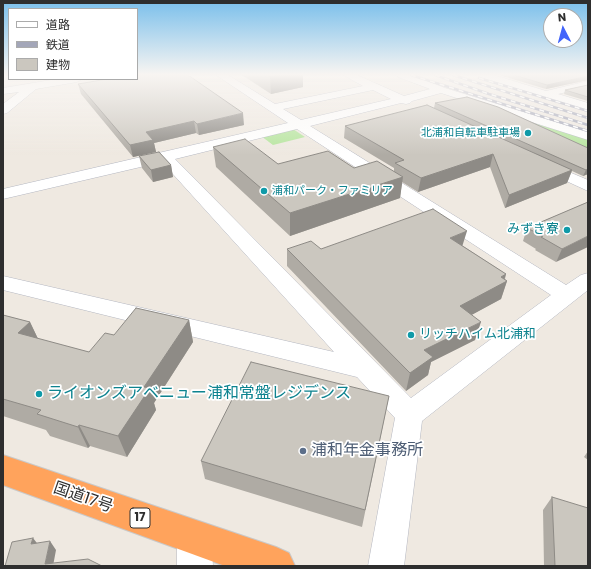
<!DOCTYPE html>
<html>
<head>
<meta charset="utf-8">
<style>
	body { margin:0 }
	#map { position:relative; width:591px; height:569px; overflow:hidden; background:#efe9e1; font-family:Poppins,"Noto Sans JP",sans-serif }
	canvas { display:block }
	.frame { position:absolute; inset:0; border:4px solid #2e2e2e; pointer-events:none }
	.legend { position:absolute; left:8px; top:8px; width:130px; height:72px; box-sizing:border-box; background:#fff; border:1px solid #ababab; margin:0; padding:5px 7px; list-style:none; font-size:12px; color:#2e2e2e }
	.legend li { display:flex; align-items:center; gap:8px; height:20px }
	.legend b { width:20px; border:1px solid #ababab }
	.north { position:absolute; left:543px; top:8px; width:40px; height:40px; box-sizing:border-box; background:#fff; border:1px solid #ababab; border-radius:50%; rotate:354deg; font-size:11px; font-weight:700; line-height:16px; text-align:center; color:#2e2e2e }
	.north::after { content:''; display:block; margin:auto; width:14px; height:18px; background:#4264fb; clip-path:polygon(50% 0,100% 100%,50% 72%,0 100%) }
</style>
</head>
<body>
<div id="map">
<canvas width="591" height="569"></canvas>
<div class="frame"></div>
<ul class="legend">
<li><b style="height:5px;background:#fff"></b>道路</li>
<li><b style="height:5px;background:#a3a6b8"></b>鉄道</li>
<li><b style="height:11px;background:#cbc7bf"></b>建物</li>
</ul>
<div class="north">N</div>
</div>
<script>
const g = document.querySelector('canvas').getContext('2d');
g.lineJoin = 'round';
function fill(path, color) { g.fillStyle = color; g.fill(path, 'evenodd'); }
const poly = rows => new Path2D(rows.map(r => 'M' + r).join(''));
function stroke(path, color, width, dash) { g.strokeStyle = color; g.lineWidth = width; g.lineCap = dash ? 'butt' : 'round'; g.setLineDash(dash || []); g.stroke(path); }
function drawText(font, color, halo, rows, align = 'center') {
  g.font = font + ' Poppins,"Noto Sans JP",sans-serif'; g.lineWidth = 3.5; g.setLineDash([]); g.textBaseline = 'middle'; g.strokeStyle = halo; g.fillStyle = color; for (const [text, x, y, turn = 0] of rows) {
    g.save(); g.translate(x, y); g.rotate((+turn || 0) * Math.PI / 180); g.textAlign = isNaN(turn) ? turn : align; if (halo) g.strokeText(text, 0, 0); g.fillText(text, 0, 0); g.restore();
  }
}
const green = poly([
	[500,113,588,139,588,151],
	[293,129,305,137,273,145,261,136]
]);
const street = poly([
	[216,75,228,75,275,104,363,86,343,75,357,75,404,96,430,89,398,77,397,75,412,75,445,88,588,132,588,140,441,93,412,101,410,103,406,104,401,103,310,126,566,285,581,275,588,273,588,290,422,421,404,566,368,566,395,418,357,377,3,290,3,276,334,352,162,162,3,199,3,189,288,123,216,75],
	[373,90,391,99,301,120,283,109,373,90],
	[297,129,551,295,411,398,175,159,297,129],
	[478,75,494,75,546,91,588,81,588,87,558,94,588,103,588,111,479,77,478,75],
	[57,79,82,79,77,82,36,89,7,113,3,114,3,104,19,92,3,94,3,88,57,79],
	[543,161,588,180,588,191,538,168,536,165,538,162,543,161],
	[194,520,206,525,211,537,213,566,177,566,177,537,182,525,194,520]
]);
const highway = poly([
	[3,455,276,547,289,553,295,566,225,566,3,485,3,455]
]);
const rail = poly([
	[411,75,588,131],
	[435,75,489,94,588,125],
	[453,75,588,118],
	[479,78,588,111]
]);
const wall = poly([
	[242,75,303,75,303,87,271,94],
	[499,75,588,75,588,80,546,89],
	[78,84,244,125,199,135,196,133,154,143,156,152,133,157,81,94],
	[588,85,588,101,564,94,565,90],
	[435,103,588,148,588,174,583,176,572,171,567,183,505,208,490,167,418,192,402,182,400,198,290,236,216,167,213,147,278,164,354,168,394,171,394,168,344,138,345,126,434,108],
	[139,156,171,165,173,177,153,182,142,168],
	[588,202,556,262,535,250,536,249,523,241,527,228],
	[463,246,506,274,505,279,507,281,501,299,471,315,475,340,431,362,428,375,406,391,287,266,287,249,321,249],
	[3,315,30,322,38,339,89,352,114,335,189,320,193,342,154,403,156,410,127,457,90,446,88,448,50,436,46,430,3,416],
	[389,396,362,527,205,479,201,461],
	[588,451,588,460,584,457],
	[552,497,588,566,544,566,543,510]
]);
const shadedWall = poly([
	[278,75,303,75,303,87,271,94,270,77],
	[588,76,588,80,546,89,547,85],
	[243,113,244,125,199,135,197,124],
	[194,121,196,133,154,143,156,152,133,157,130,145,146,132],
	[493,154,490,167,418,192,421,178],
	[171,165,173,177,153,182,151,170],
	[588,169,588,174,583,176,586,170],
	[572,170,567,183,505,208,509,195],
	[403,177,400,198,290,236,290,213],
	[467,231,462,247,450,238],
	[588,236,588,247,556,262,562,249],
	[506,274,503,283,507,281,501,299,455,324,460,306,501,277],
	[189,320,193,342,154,403,156,410,127,457,118,436,144,387],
	[30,322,40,343,18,333],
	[481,322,475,340,431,362,428,375,406,391,410,373,424,350],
	[79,425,90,446,88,448,78,427],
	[33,538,40,547,31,544],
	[50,541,56,550,53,566,45,564]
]);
const building = poly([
	[137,75,188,75,243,113,197,124,194,121,146,132,153,140,130,145,78,84,107,79,137,79,137,75],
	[268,75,278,75,270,77,268,75],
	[514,75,588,75,588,76,547,85,514,75],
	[588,85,588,97,565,90,588,85],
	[467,97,498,107,588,148,588,169,586,170,435,103,467,97],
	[427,105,572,170,509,195,493,154,421,178,395,163,404,160,345,126,427,105],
	[245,139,278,164,328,151,354,168,377,161,403,177,290,213,213,147,245,139],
	[159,152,171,165,151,170,139,156,159,152],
	[588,202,588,236,562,249,541,237,543,236,527,228,588,202],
	[433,209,467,231,450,238,506,274,501,277,507,281,460,306,481,322,424,350,433,357,410,373,287,249,311,241,321,249,433,209],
	[136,308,189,320,144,387,150,388,118,436,79,425,78,427,37,414,41,410,3,399,3,315,30,322,18,333,89,352,105,333,114,335,136,308],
	[251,362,389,396,365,510,201,461,251,362],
	[552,497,588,508,588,566,555,566,552,497],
	[33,538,31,544,50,541,45,564,88,559,102,566,5,566,12,542,33,538]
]);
const markers = [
	[528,133,4,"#0f9aa8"],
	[264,191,4,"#0f9aa8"],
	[567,230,4,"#0f9aa8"],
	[411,335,4,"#0f9aa8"],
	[39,394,4,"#0f9aa8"],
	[303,451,4,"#5c6f8a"]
];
const farCulturenames = [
	["北浦和自転車駐車場",520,133],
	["浦和パーク・ファミリア",272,191,"left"]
];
const shields = [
	[140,518,20]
];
const shieldNames = [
	["17",140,518]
];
const cultureNames = [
	["みずき寮",559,230],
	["リッチハイム北浦和",419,335,"left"]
];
const nearCulturenames = [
	["ライオンズアベニュー浦和常盤レジデンス",47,394]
];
const nearServicenames = [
	["浦和年金事務所",311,451]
];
const nearStreetnames = [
	["国道17号",83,498,19]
];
fill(green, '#b6e59e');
stroke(street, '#b4b7c1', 1);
stroke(highway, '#c9c9c9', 2);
fill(street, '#fff');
fill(highway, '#ffa35c');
stroke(rail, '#a3a6b8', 2.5);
stroke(rail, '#fff', 1.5, [5]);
fill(wall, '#afaba4');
fill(shadedWall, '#8e8b86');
fill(building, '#cbc7bf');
stroke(building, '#8e8b86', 1);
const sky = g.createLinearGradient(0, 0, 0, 155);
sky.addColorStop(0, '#7abfeb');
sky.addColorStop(0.48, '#f8f5f2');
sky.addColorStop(1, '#f8f5f200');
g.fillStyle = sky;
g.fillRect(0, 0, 591, 155);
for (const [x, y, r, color] of markers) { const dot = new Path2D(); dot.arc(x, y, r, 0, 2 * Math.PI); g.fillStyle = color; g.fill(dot); stroke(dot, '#fff', 1.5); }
drawText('11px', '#0d838f', '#fff', farCulturenames, 'right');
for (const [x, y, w] of shields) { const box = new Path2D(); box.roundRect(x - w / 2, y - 10, w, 20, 3); g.fillStyle = '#fff'; g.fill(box); stroke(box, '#2e2e2e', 1); }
drawText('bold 12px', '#2e2e2e', null, shieldNames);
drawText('13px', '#0d838f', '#fff', cultureNames, 'right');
drawText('16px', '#0d838f', '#fff', nearCulturenames, 'left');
drawText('16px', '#4e5e75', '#fff', nearServicenames, 'left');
drawText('16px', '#2e2e2e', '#fff', nearStreetnames);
</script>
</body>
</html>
